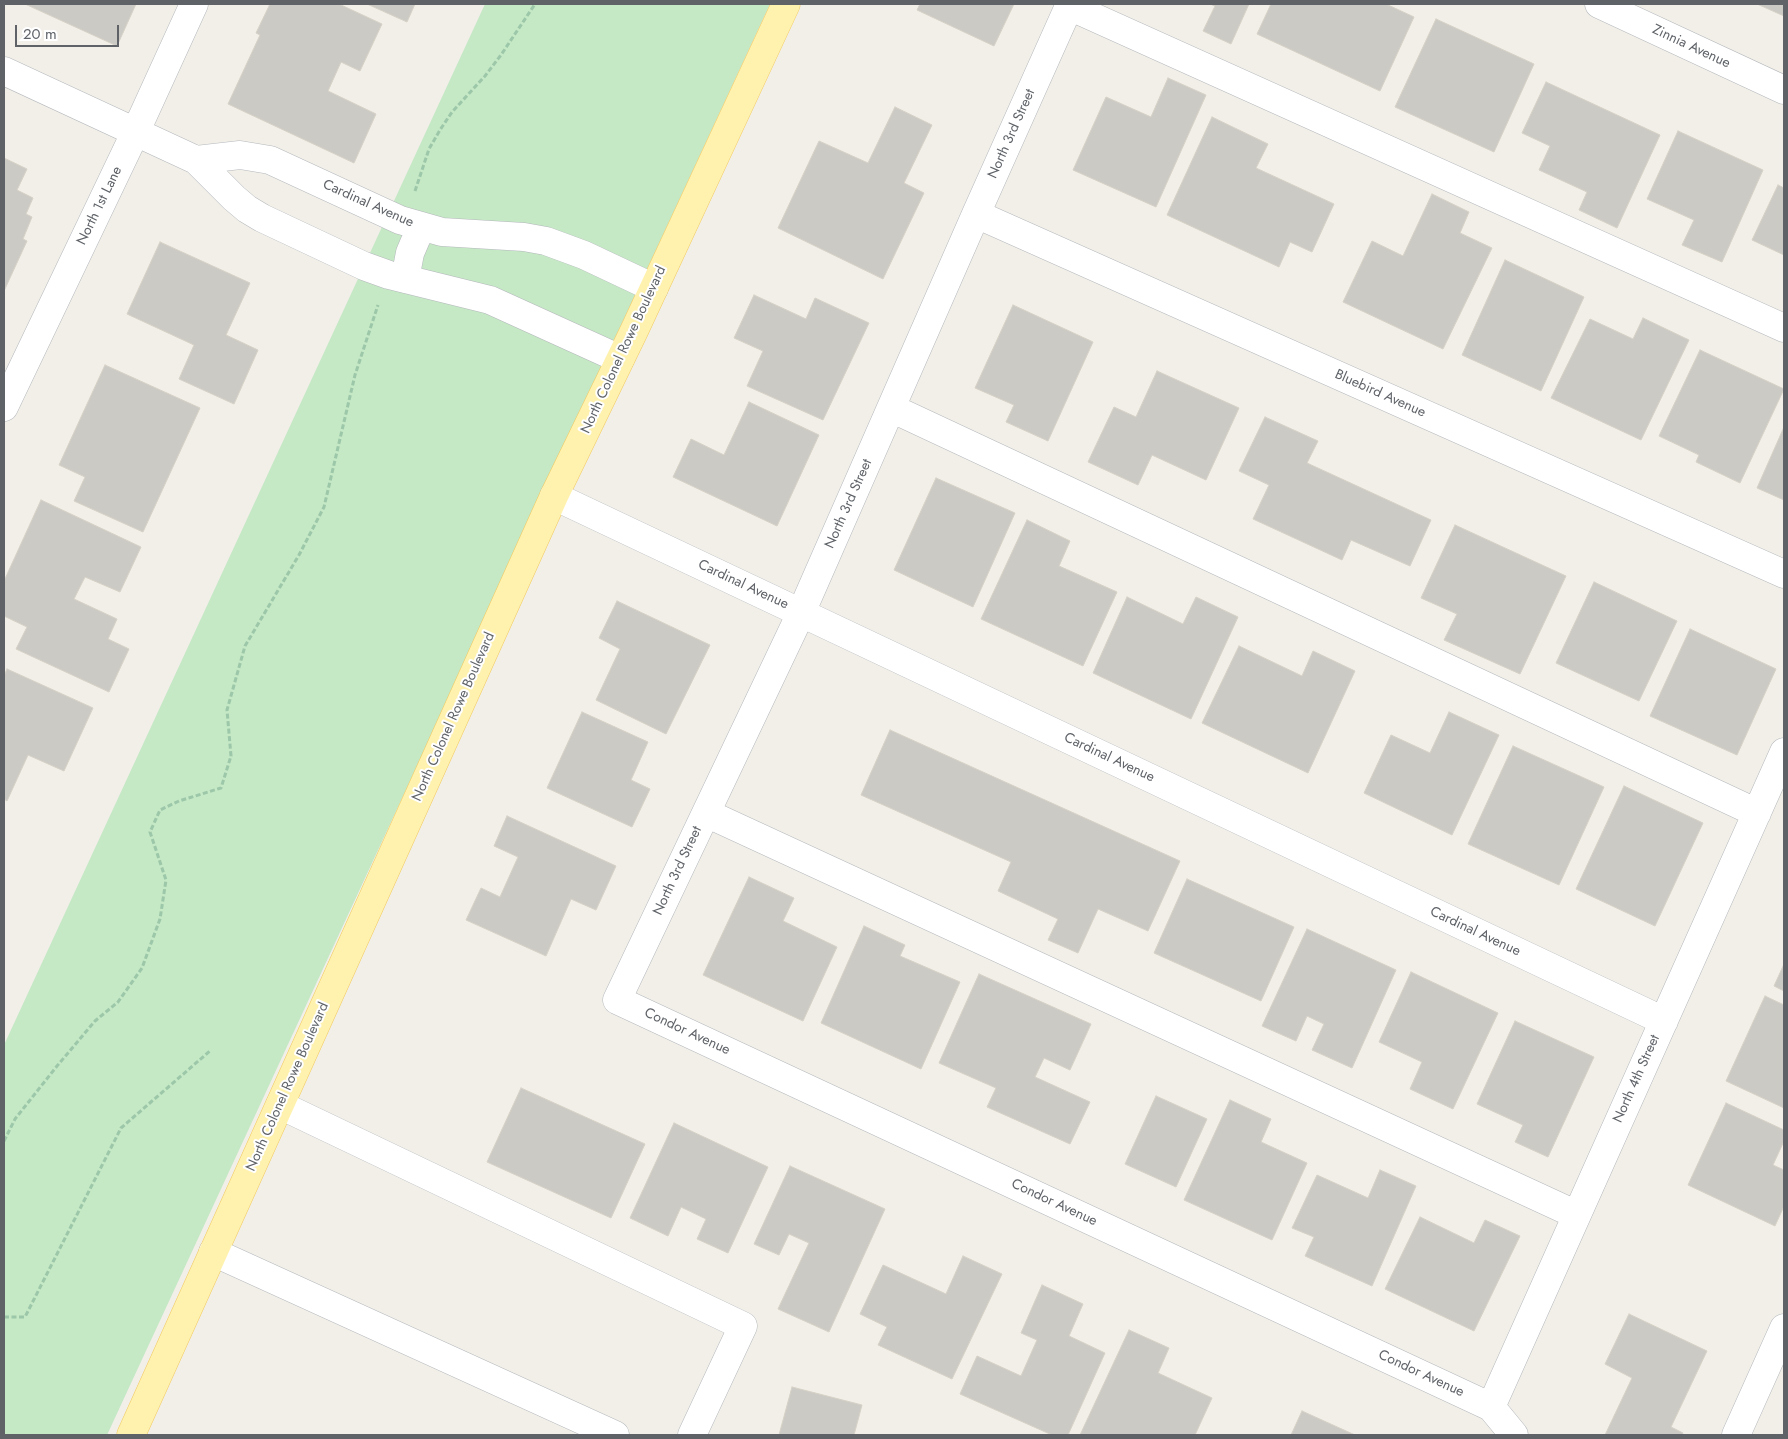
<!DOCTYPE html>
<html>
<head>
<meta charset="utf-8">
<style>
	body { margin:0 }
	#map { position:relative; width:1788px; height:1439px; overflow:hidden; background:#f1efe8; font-family:Jost,sans-serif }
	canvas { display:block }
	.frame { position:absolute; inset:0; border:5px solid #5f6368; pointer-events:none }
	.scale { position:absolute; left:15px; top:25px; width:104px; height:22px; box-sizing:border-box; border:2px solid #5f6368; border-top:0; padding-left:6px; font-size:15px; line-height:18px; white-space:nowrap; color:#5f6368; -webkit-text-stroke:4px #fff; paint-order:stroke }
</style>
</head>
<body>
<div id="map">
<canvas width="1788" height="1439"></canvas>
<div class="frame"></div>
<div class="scale">20 m</div>
</div>
<script>
const g = document.querySelector('canvas').getContext('2d');
g.lineJoin = 'round';
function fill(path, color) { g.fillStyle = color; g.fill(path, 'evenodd'); }
const poly = rows => new Path2D(rows.map(r => 'M' + r).join(''));
function stroke(path, color, width, dash) { g.strokeStyle = color; g.lineWidth = width; g.lineCap = dash ? 'butt' : 'round'; g.setLineDash(dash || []); g.stroke(path); }
function drawText(font, color, halo, rows, align = 'center') {
  g.font = font + ' Jost,sans-serif'; g.lineWidth = 4; g.setLineDash([]); g.textBaseline = 'middle'; g.strokeStyle = halo; g.fillStyle = color; for (const [text, x, y, turn = 0] of rows) {
    g.save(); g.translate(x, y); g.rotate((+turn || 0) * Math.PI / 180); g.textAlign = isNaN(turn) ? turn : align; if (halo) g.strokeText(text, 0, 0); g.fillText(text, 0, 0); g.restore();
  }
}
const green = poly([
	[485,4,770,4,107,1435,4,1435,4,1045]
]);
const building = poly([
	[25,4,136,4,117,46,25,4],
	[270,4,339,4,382,24,360,71,341,62,328,91,376,114,354,163,228,104,260,35,256,33,270,4],
	[367,4,415,4,407,22,367,4],
	[920,4,1014,4,994,46,917,10,920,4],
	[1210,4,1249,4,1231,44,1203,31,1215,6,1210,4],
	[1271,4,1386,4,1414,17,1380,91,1257,34,1271,4],
	[1757,4,1784,4,1784,16,1757,4],
	[1436,19,1534,64,1494,152,1395,107,1436,19],
	[1168,78,1206,95,1156,207,1073,170,1106,97,1151,117,1168,78],
	[1546,82,1660,135,1617,228,1579,210,1587,192,1539,170,1550,146,1522,133,1546,82],
	[895,107,932,125,904,183,924,193,883,279,778,228,819,141,868,163,895,107],
	[1212,117,1268,144,1256,168,1334,204,1312,252,1290,242,1279,267,1167,215,1212,117],
	[1678,131,1763,170,1722,262,1682,245,1694,220,1647,199,1678,131],
	[4,158,27,169,17,190,33,198,26,214,32,217,23,239,27,241,4,291,4,158],
	[1778,185,1784,188,1784,255,1752,240,1778,185],
	[1432,194,1469,212,1460,233,1492,248,1443,349,1343,302,1372,241,1403,256,1432,194],
	[160,242,250,283,226,335,258,350,234,404,179,379,194,345,127,314,160,242],
	[1505,260,1584,297,1541,391,1462,355,1505,260],
	[754,295,806,319,815,298,869,323,823,420,747,386,763,351,734,338,754,295],
	[1013,305,1093,342,1048,441,1006,422,1014,405,975,388,1013,305],
	[1643,318,1689,340,1641,440,1551,398,1590,319,1633,339,1643,318],
	[1700,350,1784,389,1740,483,1696,462,1699,455,1659,436,1700,350],
	[105,365,200,408,143,532,74,501,85,477,59,465,105,365],
	[1157,371,1239,408,1206,480,1152,455,1138,485,1088,462,1114,407,1136,417,1157,371],
	[749,402,819,435,777,526,673,477,691,439,724,455,749,402],
	[1265,417,1318,441,1307,463,1431,520,1410,566,1351,540,1342,560,1253,519,1269,485,1239,471,1265,417],
	[1784,427,1784,500,1757,488,1784,427],
	[936,478,1015,513,973,607,894,570,936,478],
	[41,500,141,547,120,592,85,577,74,599,117,619,108,639,129,649,109,692,16,649,27,627,4,616,4,581,41,500],
	[1027,520,1070,541,1059,566,1117,592,1083,666,981,619,1027,520],
	[1455,525,1566,576,1520,674,1444,640,1457,614,1421,598,1455,525],
	[1594,582,1677,621,1639,701,1556,663,1594,582],
	[1127,597,1183,624,1196,597,1238,617,1191,719,1093,673,1127,597],
	[617,601,710,645,666,734,596,700,620,649,599,638,617,601],
	[1690,629,1776,669,1737,755,1650,716,1690,629],
	[1239,646,1302,676,1313,651,1355,671,1308,773,1202,723,1239,646],
	[7,669,93,708,64,771,28,755,7,801,4,799,4,676,7,669],
	[582,712,648,742,631,780,650,789,632,827,547,788,582,712],
	[1449,712,1499,735,1452,835,1364,793,1391,735,1430,753,1449,712],
	[890,730,1180,861,1148,931,1098,909,1078,953,1048,940,1058,919,998,891,1011,862,861,795,890,730],
	[1513,746,1604,787,1559,885,1468,844,1513,746],
	[1624,786,1703,823,1655,926,1576,889,1624,786],
	[507,816,616,866,596,910,571,899,546,956,466,920,481,888,500,897,518,857,494,846,507,816],
	[749,877,794,898,783,921,837,947,803,1021,703,975,749,877],
	[1187,879,1294,927,1261,1001,1154,953,1187,879],
	[864,926,905,945,900,956,960,982,921,1069,821,1023,864,926],
	[1307,929,1396,970,1352,1068,1312,1050,1324,1024,1307,1016,1296,1041,1262,1026,1307,929],
	[1784,964,1784,991,1774,986,1784,964],
	[1411,972,1498,1013,1453,1109,1410,1089,1422,1062,1379,1042,1411,972],
	[979,974,1091,1024,1070,1070,1044,1058,1035,1077,1090,1102,1070,1144,987,1107,996,1088,939,1063,979,974],
	[1765,996,1784,1005,1784,1108,1726,1081,1765,996],
	[1515,1021,1594,1057,1548,1157,1515,1142,1523,1125,1477,1104,1515,1021],
	[521,1088,645,1144,611,1218,487,1162,521,1088],
	[1156,1096,1207,1119,1176,1187,1125,1164,1156,1096],
	[1230,1100,1271,1119,1261,1142,1307,1163,1272,1240,1184,1200,1230,1100],
	[1726,1103,1784,1130,1784,1141,1773,1165,1784,1170,1784,1206,1775,1226,1688,1185,1726,1103],
	[674,1123,768,1167,728,1253,697,1239,706,1219,681,1207,668,1236,630,1218,674,1123],
	[790,1166,885,1209,829,1332,778,1309,809,1243,789,1234,779,1255,754,1244,790,1166],
	[1380,1170,1416,1186,1372,1286,1305,1256,1314,1237,1292,1228,1317,1175,1368,1198,1380,1170],
	[1420,1217,1474,1243,1485,1220,1520,1236,1474,1331,1385,1289,1420,1217],
	[963,1256,1002,1274,952,1379,878,1345,887,1327,860,1314,883,1265,946,1294,963,1256],
	[1042,1285,1083,1304,1069,1336,1105,1353,1068,1435,1052,1435,960,1394,977,1356,1021,1376,1037,1340,1021,1333,1042,1285],
	[1629,1314,1707,1351,1671,1427,1683,1433,1682,1435,1605,1435,1632,1378,1605,1364,1629,1314],
	[1129,1330,1169,1348,1158,1373,1212,1398,1195,1435,1080,1435,1129,1330],
	[792,1387,862,1405,854,1435,779,1435,792,1387],
	[1302,1411,1355,1435,1291,1435,1302,1411]
]);
const path = poly([
	[415,191,429,149,440,130,452,112,485,76,501,55,535,4],
	[4,1141,15,1119,57,1066,95,1021,118,1002,142,968,160,919,166,880,150,832,160,810,179,801,221,788,231,756,227,710,245,646,299,555,324,507,355,375,378,305],
	[4,1317,25,1317,121,1128,211,1050]
]);
const minor = poly([
	[1070,4,976,214,801,613,617,1000,1491,1407,1514,1435],
	[1599,4,1784,90],
	[1069,6,1784,328],
	[4,71,196,160,234,198,247,209,262,218,364,266,389,275,490,300,620,359],
	[196,160,240,155,270,160,400,220,442,232,524,237,546,241,584,255,654,288],
	[976,214,1784,574],
	[405,279,410,253,421,227],
	[4,407,136,131,194,4],
	[891,408,1757,813],
	[554,496,1664,1021],
	[706,813,1577,1215],
	[280,1105,743,1326,692,1435],
	[213,1252,615,1435],
	[1491,1407,1784,752],
	[1736,1435,1784,1328]
]);
const major = poly([
	[131,1435,554,496,634,331,786,4]
]);
const streetNames = [
	["Zinnia Avenue",1691,47,25],
	["North 3rd Street",1012,134,-66],
	["Cardinal Avenue",368,204,24],
	["North 1st Lane",100,206,-64],
	["North Colonel Rowe Boulevard",624,350,-65],
	["Bluebird Avenue",1380,394,24],
	["North 3rd Street",849,504,-66],
	["Cardinal Avenue",743,585,25],
	["North Colonel Rowe Boulevard",454,717,-66],
	["Cardinal Avenue",1109,758,25],
	["North 3rd Street",678,871,-65],
	["Cardinal Avenue",1475,932,25],
	["Condor Avenue",687,1032,25],
	["North 4th Street",1637,1079,-66],
	["North Colonel Rowe Boulevard",288,1087,-66],
	["Condor Avenue",1054,1203,25],
	["Condor Avenue",1421,1374,25]
];
fill(green, '#c5e8c5');
fill(building, '#cccac5');
stroke(building, '#d6d1c6', 1);
stroke(minor, '#b5b8bc', 29);
stroke(major, '#f2c960', 29);
stroke(path, '#9cc7a9', 3, [5, 2.5]);
stroke(minor, '#fff', 28);
stroke(major, '#fff2af', 28);
drawText('14px', '#5f6368', '#fff', streetNames);
</script>
</body>
</html>
